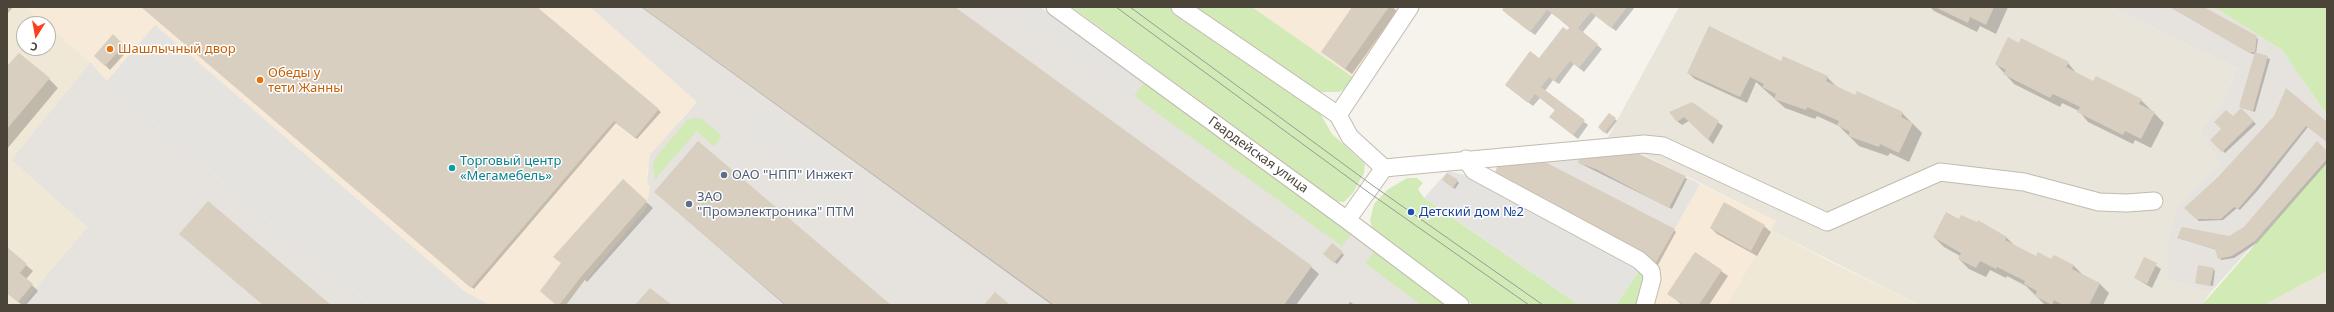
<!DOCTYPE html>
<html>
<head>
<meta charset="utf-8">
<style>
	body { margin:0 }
	#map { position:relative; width:2334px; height:312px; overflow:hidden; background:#f6f3ec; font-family:"Noto Sans",sans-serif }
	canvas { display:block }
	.frame { position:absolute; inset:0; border:8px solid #4b4439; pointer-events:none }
	.north { position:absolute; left:16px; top:16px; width:40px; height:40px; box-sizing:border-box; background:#fff; border:1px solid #b7b4b0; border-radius:50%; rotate:191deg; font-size:11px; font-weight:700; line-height:16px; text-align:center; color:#4b4439 }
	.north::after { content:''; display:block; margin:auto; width:14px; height:18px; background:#fc3f1d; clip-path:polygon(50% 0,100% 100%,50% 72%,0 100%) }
</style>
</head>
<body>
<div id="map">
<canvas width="2334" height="312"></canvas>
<div class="frame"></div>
<div class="north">С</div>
</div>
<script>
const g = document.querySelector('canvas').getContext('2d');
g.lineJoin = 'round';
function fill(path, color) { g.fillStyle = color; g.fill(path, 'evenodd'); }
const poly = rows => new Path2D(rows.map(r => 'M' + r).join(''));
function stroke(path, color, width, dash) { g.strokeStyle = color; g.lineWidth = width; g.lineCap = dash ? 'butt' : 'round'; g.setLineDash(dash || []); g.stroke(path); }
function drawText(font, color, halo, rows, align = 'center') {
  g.font = font + ' "Noto Sans",sans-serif'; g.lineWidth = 3; g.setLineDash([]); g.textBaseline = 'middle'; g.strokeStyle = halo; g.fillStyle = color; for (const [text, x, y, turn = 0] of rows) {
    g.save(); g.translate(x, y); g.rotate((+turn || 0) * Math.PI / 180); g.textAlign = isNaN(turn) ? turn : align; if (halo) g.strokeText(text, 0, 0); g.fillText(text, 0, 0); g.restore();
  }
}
const residential = poly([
	[1679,7,2110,7,2237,68,2223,102,2200,130,2220,163,2178,206,2169,280,2210,293,2202,305,1919,305,1770,230,1776,221,1608,137],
	[2327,271,2327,305,2264,305]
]);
const commercial = poly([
	[25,7,590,7,697,102,681,119,647,170,647,182,650,187,646,208,565,305,371,305,107,81,90,62,48,26,48,24,45,24],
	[1252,7,1402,7,1354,78],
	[1700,184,1776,221,1727,305,1649,305,1655,264]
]);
const industrial = poly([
	[590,7,1040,7,1353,231,1447,305,565,305,646,208,650,187,647,182,650,155,697,102],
	[2110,7,2214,7,2282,50,2327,115,2327,162,2210,293,2169,280,2168,241,2178,206,2220,163,2200,130,2223,102,2237,68],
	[90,62,107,81,224,183,371,305,21,305,87,227,11,160],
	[1635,152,1700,184,1655,264,1494,175,1498,165,1579,159]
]);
const education = poly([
	[11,7,25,7,45,24,24,24,24,48,48,48,48,26,90,62,11,160,87,227,21,305,7,305,7,12],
	[1770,230,1831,262,1919,305,1727,305]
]);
const green = poly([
	[1072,7,1171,7,1317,108,1332,134,1365,164,1364,173,1353,193,1344,202,1336,201],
	[1192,7,1252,7,1354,78,1348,87,1339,92,1313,92],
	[2214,7,2327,7,2327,115,2282,50],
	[1144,82,1353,232,1342,246,1134,96],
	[694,118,702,119,722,136,714,146,697,131,655,179,653,166,656,157,687,120],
	[2327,162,2327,271,2264,305,2202,305],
	[1407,178,1417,178,1423,183,1418,189,1424,198,1579,305,1473,305,1373,230,1370,221,1374,204,1387,190],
	[1376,250,1447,305,1421,305,1365,263],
	[1639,271,1647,280,1639,305,1616,305]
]);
const parking = poly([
	[1011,7,1040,7,1144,82,1134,96],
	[155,25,465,292,490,305,371,305,224,183,107,81],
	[768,111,855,176,834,201,754,130],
	[1448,171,1469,176,1639,271,1616,305,1579,305,1424,198]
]);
const shadow = poly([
	[7,7,13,7,7,14],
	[142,7,535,7,661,112,637,139,616,123,474,289],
	[641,7,953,7,1311,267,1319,274,1296,305,1052,305],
	[1353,7,1392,7,1397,11,1352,74,1322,52],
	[1505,7,1635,7,1616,31,1596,16,1582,33,1602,49,1584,72,1574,64,1559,84,1553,80,1545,91,1588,125,1578,139,1555,121,1555,110,1540,98,1533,106,1511,89,1570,28,1552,13,1535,35,1507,14],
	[1930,7,2008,7,1996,34,1980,26,1977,32,1934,11],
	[2170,7,2202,7,2258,39,2256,54,2270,59,2255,112,2240,107,2255,54,2252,54],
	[1709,27,1782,62,1827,77,1837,87,1856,96,1902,113,1922,133,1909,162,1890,153,1888,156,1859,146,1839,126,1817,116,1815,119,1785,108,1756,82,1747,103,1695,79,1688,73],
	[113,36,128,50,110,70,100,60],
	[2020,44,2068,63,2077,74,2094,82,2141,100,2164,123,2151,148,2135,140,2133,144,2088,122,2079,111,2062,103,2060,107,2014,84,1996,64],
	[7,68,49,79,58,88,7,149],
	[1692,103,1723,126,1713,144,1689,121,1682,125,1677,121],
	[2241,109,2256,124,2225,153,2212,140],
	[2275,117,2327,124,2327,141,2308,127,2259,189,2240,210,2237,208,2223,220,2199,221,2185,208,2219,178],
	[1615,119,1617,121,1607,134,1601,129],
	[2327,152,2327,163,2257,243,2234,258,2221,260,2217,250,2178,238,2229,237,2245,228],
	[1635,153,1687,179,1672,209,1579,163],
	[1497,177,1674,230,1676,232,1658,265],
	[1443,180,1457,181,1459,183,1455,189],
	[623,181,653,208,587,282,585,280,566,305,557,305],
	[665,201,889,305,785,305],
	[1960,220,2006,237,2016,247,2037,257,2052,261,2054,256,2074,266,2084,276,2100,284,2109,293,2103,305,2045,305,2026,286,2007,276,2006,278,1990,270,1986,277,1969,269,1959,259,1960,256,1944,247,1934,237],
	[1764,226,1771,232,1757,256,1717,234,1711,228],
	[7,249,33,271,26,279,38,291,26,305,22,305,7,293],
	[1342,253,1344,255,1337,264,1326,256],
	[1696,253,1728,276,1709,305,1682,305,1669,294],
	[2144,258,2161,269,2152,288,2135,278],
	[2213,269,2215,271,2213,286,2196,283],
	[1350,302,1355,305,1348,305]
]);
const building = poly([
	[141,7,537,7,659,109,635,138,614,121,471,288],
	[642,7,955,7,1312,266,1284,305,1054,305],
	[1352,7,1389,7,1345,69,1321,52],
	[1504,7,1627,7,1611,28,1591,12,1578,28,1598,44,1579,68,1570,61,1554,81,1549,77,1541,87,1585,120,1573,135,1549,117,1555,110,1535,94,1528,103,1505,85,1530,51,1539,58,1563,27,1567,30,1570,27,1547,10,1530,32,1502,10],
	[1935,7,1994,7,1986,25,1970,17,1968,23],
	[2170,7,2204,7,2257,36,2255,52,2249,53],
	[1709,26,1781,61,1783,56,1828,76,1826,81,1855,95,1857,91,1903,112,1901,117,1913,123,1899,153,1880,144,1879,147,1848,136,1850,132,1837,125,1839,121,1807,107,1806,110,1774,99,1776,94,1762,87,1764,84,1750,77,1740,97,1687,73],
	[113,34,124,45,105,66,94,56],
	[2008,37,2019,43,2021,38,2069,62,2066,67,2093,81,2096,76,2142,99,2139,104,2155,112,2141,139,2125,131,2123,135,2077,112,2080,107,2053,94,2050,98,2003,74,2006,70,1995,64],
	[2255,52,2268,56,2253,111,2239,107],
	[19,53,50,78,7,129,7,66],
	[2286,88,2327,122,2327,142,2306,126,2257,187,2238,209,2234,207,2221,219,2196,219,2184,208,2218,177,2274,116],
	[1692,102,1719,121,1708,140,1684,117,1677,122,1669,112],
	[2241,108,2254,121,2222,152,2210,140,2221,129,2214,122,2226,110,2233,116],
	[1609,113,1616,118,1604,133,1598,127],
	[698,141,731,169,891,305,786,305,654,192],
	[2317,141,2327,151,2327,159,2255,241,2232,256,2218,259,2215,249,2177,238,2182,227,2229,236,2244,227],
	[1635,152,1686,176,1669,208,1596,169,1578,163,1579,159],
	[1545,162,1675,229,1655,264,1494,175,1498,165],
	[1447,173,1458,180,1453,188,1442,180],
	[623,179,647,201,581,277,559,305,556,305,540,291,561,263,553,257],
	[208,201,331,305,263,305,179,234],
	[1724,202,1765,225,1751,251,1710,228],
	[1946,212,1959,219,1961,215,1977,222,1978,220,2007,237,2005,240,2036,256,2038,252,2051,259,2054,255,2074,265,2072,269,2100,283,2089,305,2063,305,2054,300,2052,305,2035,296,2037,291,2024,284,2025,281,1997,267,1996,269,1980,261,1976,268,1958,259,1961,253,1933,237],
	[1332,243,1343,252,1334,263,1323,254],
	[7,247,27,264,20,273,33,284,18,302,7,293],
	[1695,252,1722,270,1699,305,1684,305,1667,294],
	[2144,257,2157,263,2147,284,2134,278],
	[2198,265,2214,268,2210,286,2195,283],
	[650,288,672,305,635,305],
	[995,292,1010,305,984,305]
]);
const minor = poly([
	[1055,7,1347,220,1460,305],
	[1180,7,1338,115],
	[1410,7,1338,115,1350,137,1384,168,1644,144,1663,146,1827,222,1940,172,2024,182,2099,202,2127,203,2154,201],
	[1466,159,1474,171,1639,260,1651,271,1652,279,1645,305],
	[1347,220,1384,168]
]);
const tram = poly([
	[1116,7,1368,192,1529,305],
	[1130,7,1372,185,1543,305]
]);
const markers = [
	[110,49,4,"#e8710a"],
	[260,80,4,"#e8710a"],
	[452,168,4,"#0f9aa8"],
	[724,175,4,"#5c6f8a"],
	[689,204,4,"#5c6f8a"],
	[1411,212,4,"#1a4fb4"]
];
const foodNames = [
	["Шашлычный двор",118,49],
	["Обеды у",268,73],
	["тети Жанны",268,88]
];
const streetNames = [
	["Гвардейская улица",1258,155,36]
];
const cultureNames = [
	["Торговый центр",460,161],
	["«Мегамебель»",460,176]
];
const serviceNames = [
	["ОАО \"НПП\" Инжект",732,175],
	["ЗАО",697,197],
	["\"Промэлектроника\" ПТМ",697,212]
];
const transitNames = [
	["Детский дом №2",1419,212]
];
fill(residential, '#eae5da');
fill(commercial, '#f7ead8');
fill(industrial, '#e6e2dd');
fill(education, '#efe8d6');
fill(green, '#d2eab5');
fill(parking, '#e5e3e0');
fill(shadow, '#0003');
fill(building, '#d8cfc1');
stroke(minor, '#c2bbae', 19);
stroke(minor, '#fff', 17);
stroke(tram, '#9a9a9a', 1);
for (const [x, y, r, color] of markers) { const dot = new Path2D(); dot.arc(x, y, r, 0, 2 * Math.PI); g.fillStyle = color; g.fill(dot); stroke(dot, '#fff', 1.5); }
drawText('13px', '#c56008', '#fff', foodNames, 'left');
drawText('13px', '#4b4439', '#fff', streetNames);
drawText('13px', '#0d838f', '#fff', cultureNames, 'left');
drawText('13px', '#4e5e75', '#fff', serviceNames, 'left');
drawText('13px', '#164399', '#fff', transitNames, 'left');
</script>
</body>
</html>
